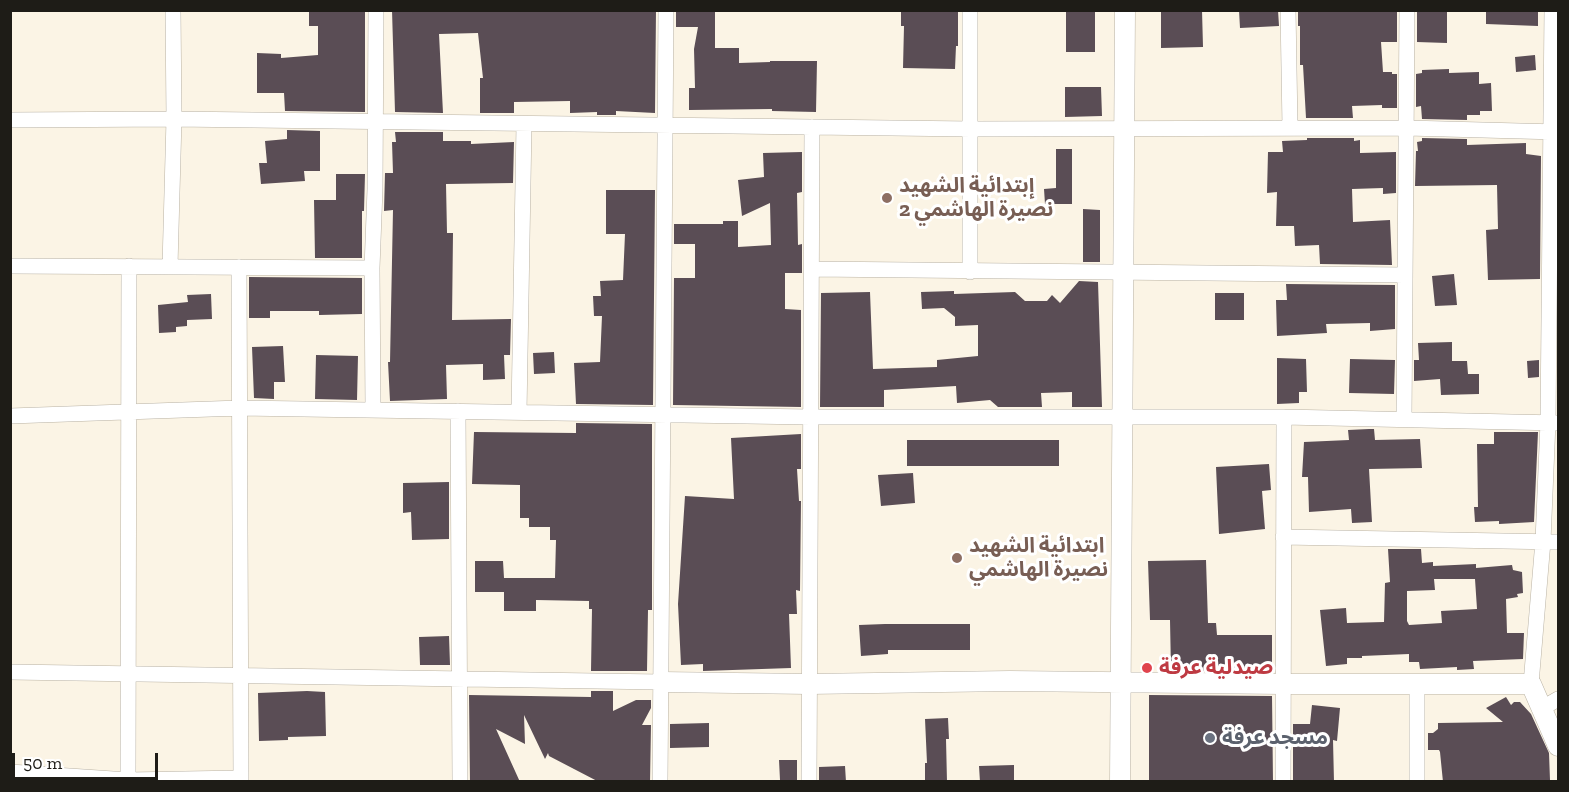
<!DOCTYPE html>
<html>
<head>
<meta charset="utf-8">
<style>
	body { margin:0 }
	#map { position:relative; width:1569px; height:792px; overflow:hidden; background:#fbf4e5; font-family:"Zilla Slab",serif }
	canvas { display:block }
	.frame { position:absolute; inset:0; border:12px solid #1e1c17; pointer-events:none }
	.scale { position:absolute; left:12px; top:753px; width:146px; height:27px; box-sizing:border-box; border:3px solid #1e1c17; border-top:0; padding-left:8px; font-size:18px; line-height:21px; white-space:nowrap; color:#1e1c17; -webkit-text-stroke:4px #fff; paint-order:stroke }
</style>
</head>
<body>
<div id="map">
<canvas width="1569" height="792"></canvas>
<div class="frame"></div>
<div class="scale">50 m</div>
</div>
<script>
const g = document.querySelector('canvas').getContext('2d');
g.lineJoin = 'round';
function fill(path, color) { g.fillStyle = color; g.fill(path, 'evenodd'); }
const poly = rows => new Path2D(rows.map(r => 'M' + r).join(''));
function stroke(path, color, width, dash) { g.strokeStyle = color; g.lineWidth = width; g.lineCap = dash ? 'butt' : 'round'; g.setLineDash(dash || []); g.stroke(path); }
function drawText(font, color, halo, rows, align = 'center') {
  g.font = font + ' "Zilla Slab","Noto Sans Arabic",serif'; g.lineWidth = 6; g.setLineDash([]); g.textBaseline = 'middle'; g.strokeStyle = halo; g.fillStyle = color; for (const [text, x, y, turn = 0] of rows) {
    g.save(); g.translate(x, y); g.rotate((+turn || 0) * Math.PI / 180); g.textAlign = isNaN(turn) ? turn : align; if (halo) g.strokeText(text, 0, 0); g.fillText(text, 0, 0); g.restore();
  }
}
const building = poly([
	[309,10,365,10,365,112,285,111,284,93,257,93,257,53,281,54,281,58,318,55,318,26,309,26],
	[392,10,656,10,655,113,616,111,616,115,597,115,597,112,570,113,570,101,514,102,514,113,480,113,480,78,483,78,478,33,439,34,443,113,395,112],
	[676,10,715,10,715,48,739,48,739,63,770,62,770,61,817,61,816,112,772,111,772,109,689,110,689,88,695,88,694,49,698,27,676,27],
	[901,10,958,10,958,46,956,46,955,69,903,68,904,26,901,26],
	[1066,10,1095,10,1095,52,1066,52],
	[1161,10,1202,10,1203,47,1161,48],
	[1239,10,1278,10,1279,26,1240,28],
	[1298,10,1397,10,1397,42,1381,42,1383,72,1392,72,1392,74,1397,74,1397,108,1382,108,1382,105,1352,106,1353,118,1306,118,1303,65,1300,65,1300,26,1298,26],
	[1417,10,1447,10,1447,43,1417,42],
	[1486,10,1538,10,1538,26,1486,24],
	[1535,55,1536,70,1516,72,1515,57],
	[1449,69,1449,73,1479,72,1479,84,1491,83,1492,111,1480,111,1480,115,1467,115,1467,120,1422,119,1421,106,1416,107,1416,74,1422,73,1422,70],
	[1065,87,1101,87,1102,116,1065,117],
	[287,130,320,131,320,171,304,171,305,181,261,184,259,163,267,163,265,141,287,139],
	[395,132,443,132,443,141,471,141,471,144,514,142,513,183,446,184,447,233,453,233,452,320,511,319,510,355,504,355,505,379,483,380,483,364,446,365,447,399,390,401,388,362,390,362,393,210,384,211,385,173,393,173,392,142,396,142],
	[1307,138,1354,138,1354,141,1360,140,1360,153,1396,152,1396,193,1383,194,1383,188,1352,189,1353,222,1390,220,1392,265,1320,264,1319,245,1295,246,1294,226,1276,226,1277,192,1267,193,1268,152,1283,152,1282,141,1307,140],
	[1422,138,1467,139,1467,145,1526,143,1526,154,1541,156,1540,279,1488,280,1486,230,1498,229,1497,185,1415,186,1416,151,1418,151,1417,142,1422,141],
	[1056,149,1072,149,1072,204,1045,204,1044,189,1056,188],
	[802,152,802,192,797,193,798,245,802,244,802,273,785,273,785,309,801,310,801,407,673,405,674,278,695,278,695,244,674,244,674,224,723,224,723,221,738,221,738,247,771,245,770,203,742,216,738,180,764,177,763,153],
	[336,174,365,174,364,211,362,211,362,258,315,258,314,200,336,200],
	[606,190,655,190,653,405,576,404,574,363,600,362,602,316,594,316,593,296,601,296,600,281,623,280,625,234,606,234],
	[1083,209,1100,210,1100,262,1083,262],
	[1454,274,1457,305,1435,306,1432,276],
	[249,277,362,278,362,314,319,315,319,311,270,311,270,318,249,318],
	[1079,281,1098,282,1102,407,1072,407,1072,392,1041,393,1042,407,998,407,990,400,957,403,956,386,884,390,884,407,820,407,821,293,870,292,873,369,937,367,937,360,978,356,978,325,955,326,955,317,944,308,922,309,921,292,954,291,954,294,1015,292,1025,301,1047,301,1052,295,1060,303],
	[1286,284,1395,285,1395,329,1370,331,1370,323,1326,324,1327,333,1277,336,1276,300,1287,300],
	[1215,293,1244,293,1244,320,1215,320],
	[211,294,212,319,187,320,187,326,176,327,176,332,159,333,158,305,188,302,187,295],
	[1452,342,1452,361,1467,361,1468,374,1479,374,1479,394,1441,395,1440,379,1414,381,1414,360,1419,360,1418,343],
	[283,346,285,382,274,382,274,399,254,398,252,347],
	[554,352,555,373,534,374,533,353],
	[316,355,358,356,357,400,315,399],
	[1277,358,1306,359,1307,392,1299,392,1299,403,1277,404],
	[1350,359,1395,360,1394,394,1349,393],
	[1539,360,1539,377,1528,378,1527,361],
	[576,423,652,424,652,610,648,610,647,671,591,671,592,609,589,609,589,601,536,600,536,611,504,611,504,592,475,592,475,561,503,561,504,578,555,578,556,540,550,540,550,527,529,527,529,518,520,518,520,485,472,484,474,432,576,433],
	[1369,429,1374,429,1375,440,1420,439,1422,468,1369,469,1372,522,1352,523,1351,509,1309,512,1308,477,1302,477,1304,442,1349,440,1348,430],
	[1494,432,1538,432,1534,522,1499,524,1499,521,1475,522,1474,507,1478,507,1477,444,1494,444],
	[801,434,801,469,797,469,799,501,801,501,800,591,796,590,797,614,789,614,791,668,703,671,703,664,681,665,678,604,685,496,734,499,731,438],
	[907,440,1059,440,1059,466,907,466],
	[1269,464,1271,490,1262,491,1265,529,1219,534,1216,467],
	[913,473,915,503,881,506,878,475],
	[449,482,449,539,412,540,411,512,403,513,403,483],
	[1388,549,1421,549,1422,563,1433,562,1433,566,1476,564,1476,568,1512,565,1513,570,1522,572,1523,593,1517,594,1518,597,1506,599,1507,633,1524,633,1523,659,1473,661,1474,669,1457,670,1457,667,1420,669,1419,662,1409,662,1409,654,1362,656,1362,658,1347,658,1347,664,1326,666,1320,610,1346,608,1347,623,1384,622,1385,583,1390,582],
	[1434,579,1475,579,1477,609,1441,611,1442,623,1409,625,1407,621,1407,591,1435,590],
	[1206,560,1208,623,1216,623,1217,635,1272,635,1272,672,1171,671,1170,620,1150,620,1148,561],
	[885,624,970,624,970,650,888,650,888,654,861,656,859,625],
	[449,636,450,665,420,665,419,637],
	[307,691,325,692,326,736,288,737,288,740,259,741,258,693],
	[591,691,613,691,613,711,636,700,651,700,651,708,642,725,651,725,650,782,599,782,549,756,548,753,545,759,524,715,525,744,496,729,520,782,470,782,469,695,591,697],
	[1149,695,1272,696,1273,782,1149,782],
	[1506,697,1511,705,1514,702,1520,702,1531,714,1549,753,1550,780,1443,782,1440,752,1439,750,1428,750,1428,733,1433,733,1438,729,1438,723,1503,722,1486,708],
	[1312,705,1340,708,1337,741,1333,740,1334,782,1293,782,1293,724,1310,724],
	[948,718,949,739,946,739,947,782,925,782,925,763,927,763,925,719],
	[709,723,709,747,670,748,670,724],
	[779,760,797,760,797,780,780,780],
	[1014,765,1014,782,980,782,979,766],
	[845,766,846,782,819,782,819,767]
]);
const minor = poly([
	[1288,10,1290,127],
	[10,120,174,119,971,129,1407,128,1558,132],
	[10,266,372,268],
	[170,266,174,119,173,10],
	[239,267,241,782],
	[812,269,1405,275],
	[970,272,970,10],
	[373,409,372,268,375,189,376,10],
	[458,411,460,782],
	[519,412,524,125],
	[10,416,240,408,810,417,1284,417,1558,423],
	[1404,419,1407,10],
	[1283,537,1558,542],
	[10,672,661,682],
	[1531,684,1543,541,1548,422,1552,10],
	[1417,685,1417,782],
	[1541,709,1558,699],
	[10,772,128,780,241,778],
	[128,782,129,266],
	[660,782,666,10],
	[809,782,812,127],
	[1283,782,1284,417]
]);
const tertiary = poly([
	[661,682,809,684,1010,681,1282,684,1531,684,1558,746],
	[1120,782,1125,10]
]);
const markers = [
	[887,198,6,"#8d6e63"],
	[957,558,6,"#8d6e63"],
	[1147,668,6,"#e0444e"],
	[1210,738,6,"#6b7280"]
];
const educationNames = [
	["إبتدائية الشهيد",899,186],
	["نصيرة الهاشمي 2",899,210],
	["ابتدائية الشهيد",969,546],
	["نصيرة الهاشمي",969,570]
];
const healthNames = [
	["صيدلية عرفة",1159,668]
];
const worshipNames = [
	["مسجد عرفة",1222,738]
];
fill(building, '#5a4d55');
stroke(minor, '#b9b2a4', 16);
stroke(tertiary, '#b9b2a4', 21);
stroke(minor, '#fff', 15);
stroke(tertiary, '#fff', 20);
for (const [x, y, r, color] of markers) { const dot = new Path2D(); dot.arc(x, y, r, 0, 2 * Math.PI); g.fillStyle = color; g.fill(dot); stroke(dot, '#fff', 2); }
drawText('bold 21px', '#785e54', '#fff', educationNames, 'left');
drawText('bold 21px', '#be3a42', '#fff', healthNames, 'left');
drawText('bold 21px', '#5b616d', '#fff', worshipNames, 'left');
</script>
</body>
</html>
